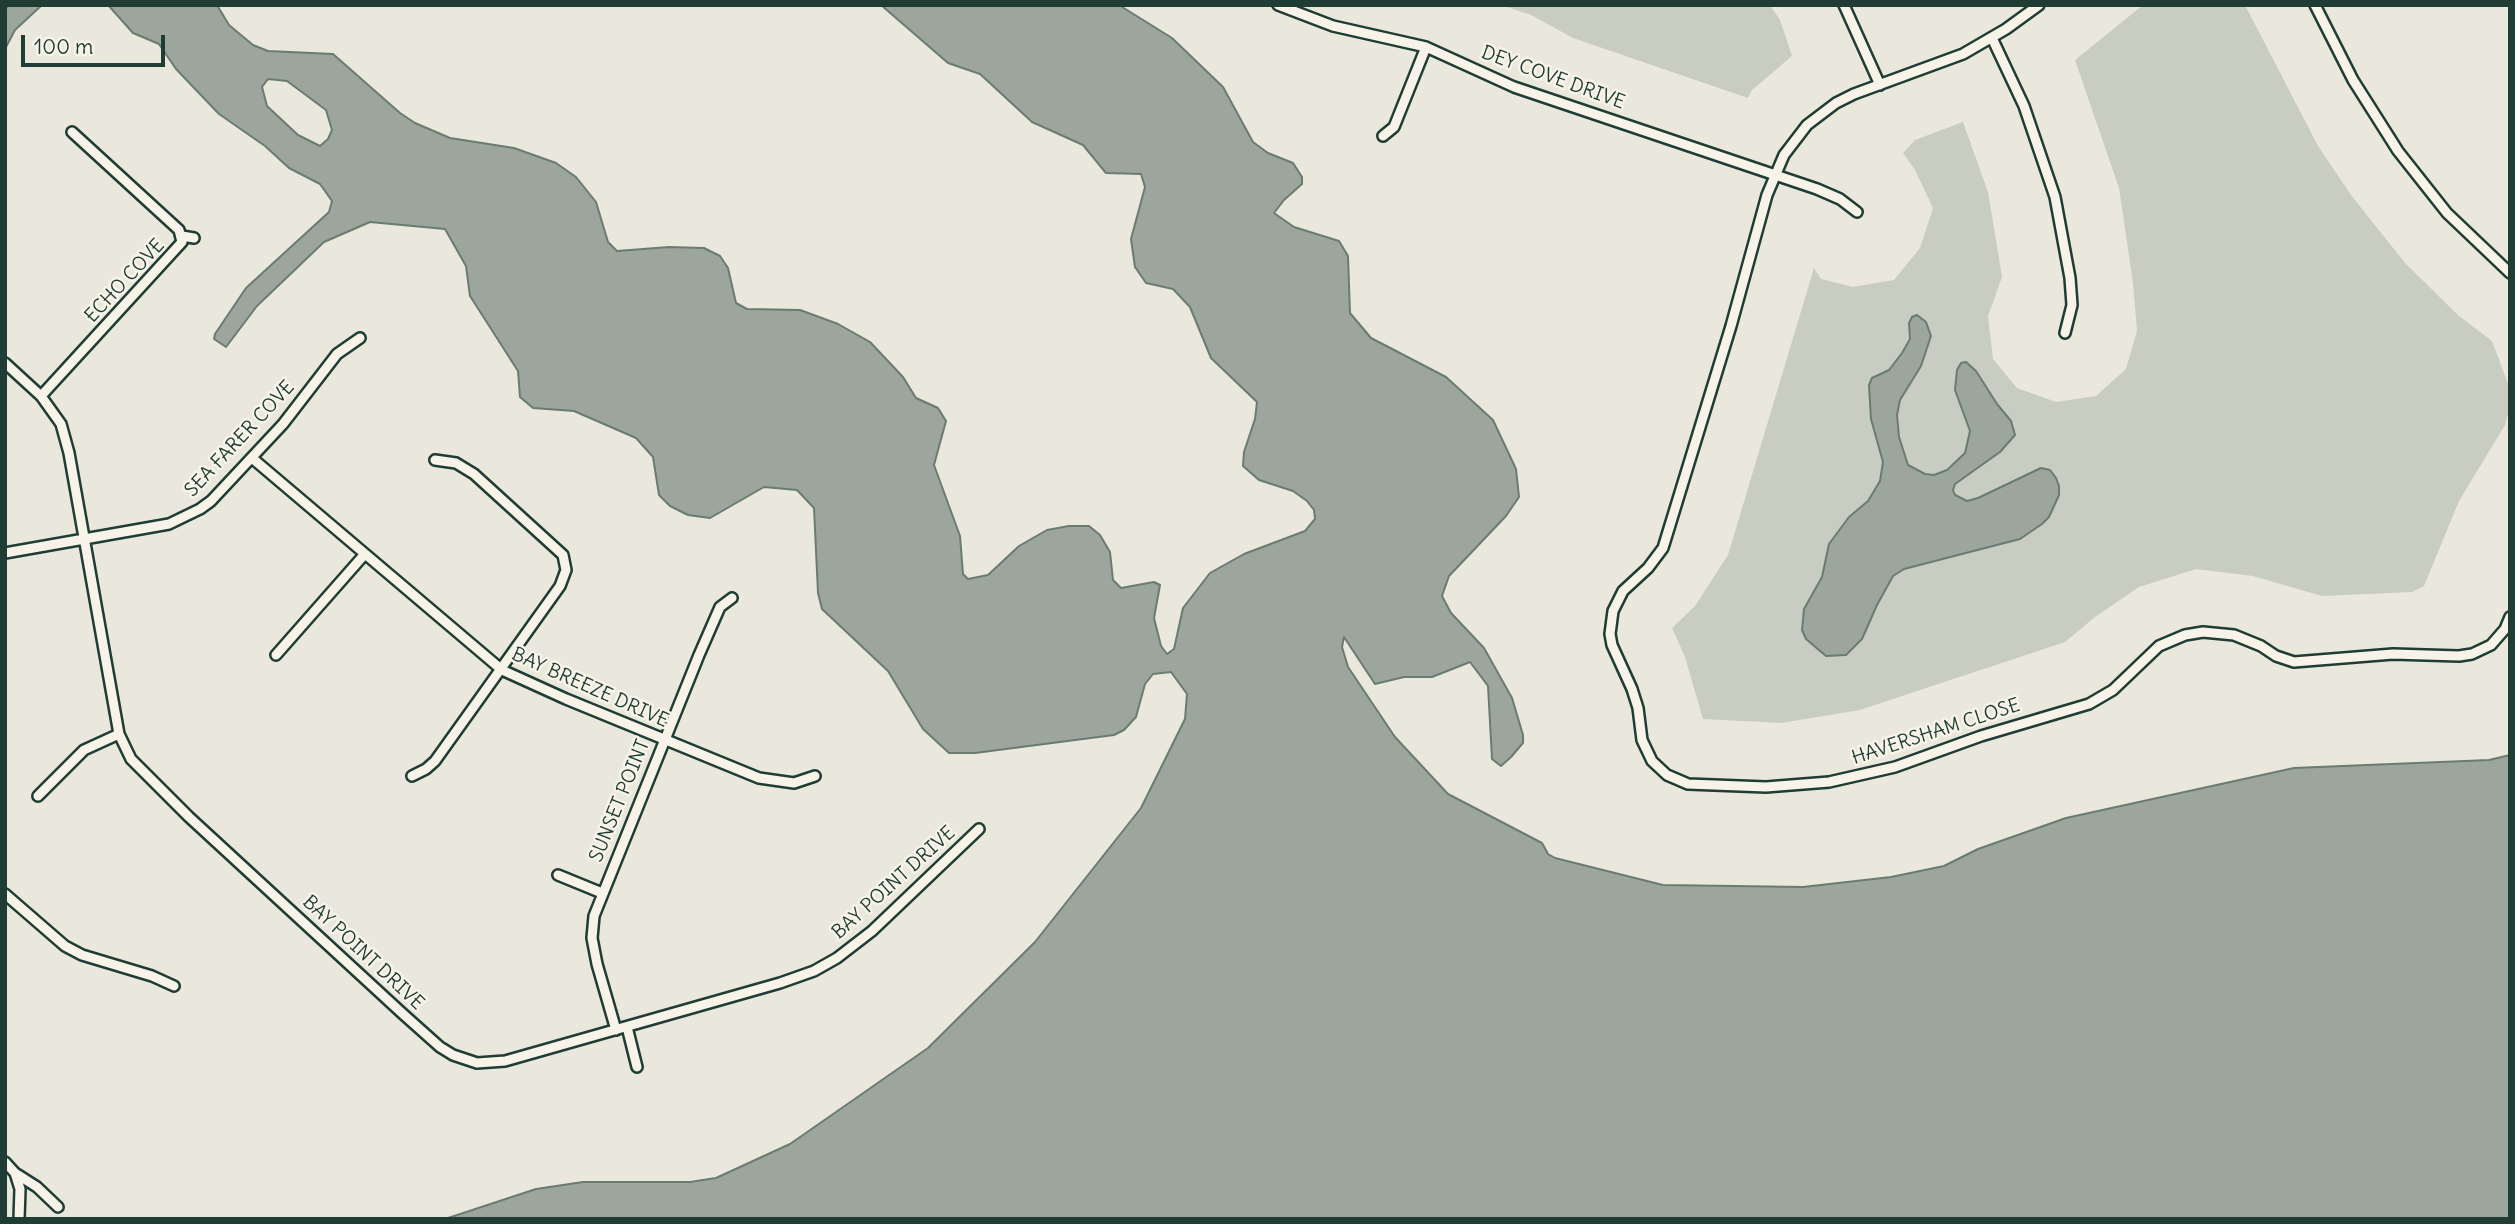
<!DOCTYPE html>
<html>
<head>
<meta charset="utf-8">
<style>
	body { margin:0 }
	#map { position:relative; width:2515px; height:1224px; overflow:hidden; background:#eae8dd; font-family:Delius,sans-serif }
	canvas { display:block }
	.frame { position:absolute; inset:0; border:7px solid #1f3d34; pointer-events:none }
	.scale { position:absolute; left:21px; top:35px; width:144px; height:32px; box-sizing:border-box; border:4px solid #1f3d34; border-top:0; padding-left:9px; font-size:21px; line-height:24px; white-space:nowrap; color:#1f3d34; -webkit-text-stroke:5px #f7f3e8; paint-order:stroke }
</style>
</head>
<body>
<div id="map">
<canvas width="2515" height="1224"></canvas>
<div class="frame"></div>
<div class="scale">100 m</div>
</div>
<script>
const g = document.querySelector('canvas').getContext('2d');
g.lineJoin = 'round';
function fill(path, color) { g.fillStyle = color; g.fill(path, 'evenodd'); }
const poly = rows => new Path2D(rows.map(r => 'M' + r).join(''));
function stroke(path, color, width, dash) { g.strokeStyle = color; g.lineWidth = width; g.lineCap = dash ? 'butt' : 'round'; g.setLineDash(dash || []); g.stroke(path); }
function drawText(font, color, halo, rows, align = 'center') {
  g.font = font + ' Delius,sans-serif'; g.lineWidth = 5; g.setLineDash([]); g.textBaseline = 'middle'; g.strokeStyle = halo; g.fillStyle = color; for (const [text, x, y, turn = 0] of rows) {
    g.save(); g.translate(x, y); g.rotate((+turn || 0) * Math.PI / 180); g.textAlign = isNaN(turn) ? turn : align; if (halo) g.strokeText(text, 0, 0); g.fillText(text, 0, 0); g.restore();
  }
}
const green = poly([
	[1501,5,1770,5,1780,20,1792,56,1752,90,1748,98,1573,38,1531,15],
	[2143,5,2245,5,2318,146,2351,195,2405,263,2459,316,2492,341,2510,389,2510,406,2505,425,2459,501,2424,586,2412,592,2322,596,2253,576,2196,569,2139,587,2095,617,2065,642,1860,710,1781,723,1703,719,1685,657,1672,628,1695,606,1728,555,1814,268,1821,279,1853,287,1894,280,1920,248,1933,208,1915,170,1903,153,1915,140,1963,122,1988,192,2002,277,1988,316,1993,359,2017,388,2056,402,2096,396,2126,369,2137,331,2133,283,2119,188,2075,60]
]);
const water = poly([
	[9,5,42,5,15,30,5,49,5,10,9,5],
	[108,5,217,5,229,25,253,45,268,51,333,54,400,113,415,123,450,138,514,148,556,163,576,177,596,202,608,242,617,251,669,247,704,248,720,256,728,268,736,303,747,309,800,310,838,324,870,342,903,377,916,398,938,408,946,421,934,465,960,536,963,574,968,579,988,575,1019,546,1047,530,1069,526,1089,526,1100,535,1110,552,1113,580,1121,588,1154,582,1160,585,1154,618,1161,646,1167,654,1174,649,1183,608,1210,573,1244,554,1305,531,1315,519,1314,510,1307,501,1293,491,1259,480,1243,466,1244,452,1255,419,1257,402,1211,358,1190,307,1173,289,1146,283,1135,267,1131,239,1145,187,1141,174,1106,173,1083,145,1032,122,980,74,948,63,881,5,1119,5,1172,38,1223,87,1253,142,1268,153,1293,163,1302,177,1302,184,1284,200,1274,213,1294,227,1339,241,1348,256,1350,313,1371,338,1446,377,1493,420,1516,469,1519,497,1506,516,1449,576,1442,596,1451,613,1484,648,1512,698,1523,735,1523,743,1511,757,1501,766,1492,759,1488,686,1470,662,1432,677,1404,677,1375,684,1344,637,1342,647,1348,667,1395,737,1448,794,1542,843,1548,854,1555,858,1663,885,1803,887,1891,877,1944,866,1978,849,2066,818,2294,768,2489,760,2510,755,2510,1219,445,1219,536,1189,583,1182,690,1182,716,1178,790,1144,928,1048,1035,942,1141,808,1185,719,1187,694,1171,672,1153,674,1145,684,1136,717,1124,730,1114,735,975,753,949,753,923,729,888,671,822,609,818,593,814,508,797,490,764,487,710,518,688,515,670,506,659,495,653,457,636,438,574,411,533,408,520,397,518,371,470,296,466,266,445,229,370,222,324,242,257,306,226,347,214,339,215,334,246,288,329,212,332,201,320,184,289,168,265,146,219,114,176,69,159,44,133,33,108,5],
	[268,79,287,81,326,110,332,130,328,139,320,146,298,135,267,106,262,87,268,79],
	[1917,315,1926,322,1931,336,1921,366,1900,400,1897,415,1899,437,1908,465,1925,474,1934,475,1947,470,1965,453,1970,431,1955,390,1957,370,1961,363,1966,362,1976,371,1997,404,2011,421,2015,435,2000,452,1955,484,1953,490,1955,495,1967,501,1978,498,2041,468,2050,470,2056,478,2059,486,2059,495,2049,517,2042,524,2020,539,1904,569,1893,576,1877,605,1862,639,1846,655,1826,656,1806,639,1802,630,1804,609,1822,577,1829,544,1849,517,1868,501,1880,481,1883,462,1871,419,1869,385,1872,378,1889,370,1902,353,1910,339,1909,323,1912,317,1917,315]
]);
const street = poly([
	[1278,5,1333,26,1426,47,1514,87,1817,189,1840,199,1857,212],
	[1844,5,1880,85],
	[2039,5,2006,29,1963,54,1854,94,1836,103,1807,125,1784,155,1767,195,1731,326,1663,548,1648,568,1623,591,1613,611,1610,634,1612,645,1632,689,1638,708,1642,740,1652,761,1667,775,1688,784,1766,787,1829,782,1895,767,1981,736,2089,704,2113,690,2159,646,2185,635,2203,632,2234,635,2261,646,2276,656,2294,662,2393,654,2459,656,2472,654,2491,645,2505,629,2510,617],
	[2315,5,2353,80,2398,151,2447,213,2510,273],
	[1992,38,2024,106,2055,197,2070,278,2072,305,2065,333],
	[1383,136,1394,127,1426,47],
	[182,236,194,238],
	[5,363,41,396,61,424,69,453,119,734,131,759,189,817,403,1014,440,1047,453,1055,477,1063,505,1061,780,983,814,971,837,958,872,931,979,829],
	[41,396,182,242,179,230,72,132],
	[252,458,502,670,566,699,759,778,794,783,815,776],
	[5,553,169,524,200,509,211,501,283,424,337,354,360,338],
	[276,655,364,555],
	[412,776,426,769,435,761,560,586,566,570,563,555,474,474,456,463,435,460],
	[38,796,84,750,119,734],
	[558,875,602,893],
	[5,894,65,946,82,955,152,976,174,986],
	[627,1027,637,1067],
	[616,1030,597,964,592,938,594,916,699,655,720,607,732,598],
	[5,1162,15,1173,37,1187,58,1207],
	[15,1173,20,1189,19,1219]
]);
const streetNames = [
	["DEY COVE DRIVE",1553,78,20],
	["ECHO COVE",125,281,-47],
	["SEA FARER COVE",240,439,-47],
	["BAY BREEZE DRIVE",590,688,24],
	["HAVERSHAM CLOSE",1936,732,-18],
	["SUNSET POINT",620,801,-68],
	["BAY POINT DRIVE",894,883,-42],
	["BAY POINT DRIVE",363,953,43]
];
fill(green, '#c8ccc1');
fill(water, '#9ca69c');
stroke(water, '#6a7c72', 2);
stroke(street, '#1f3d34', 14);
stroke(street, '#f7f3e8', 9);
drawText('19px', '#1f3d34', '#f7f3e8', streetNames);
</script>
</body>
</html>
